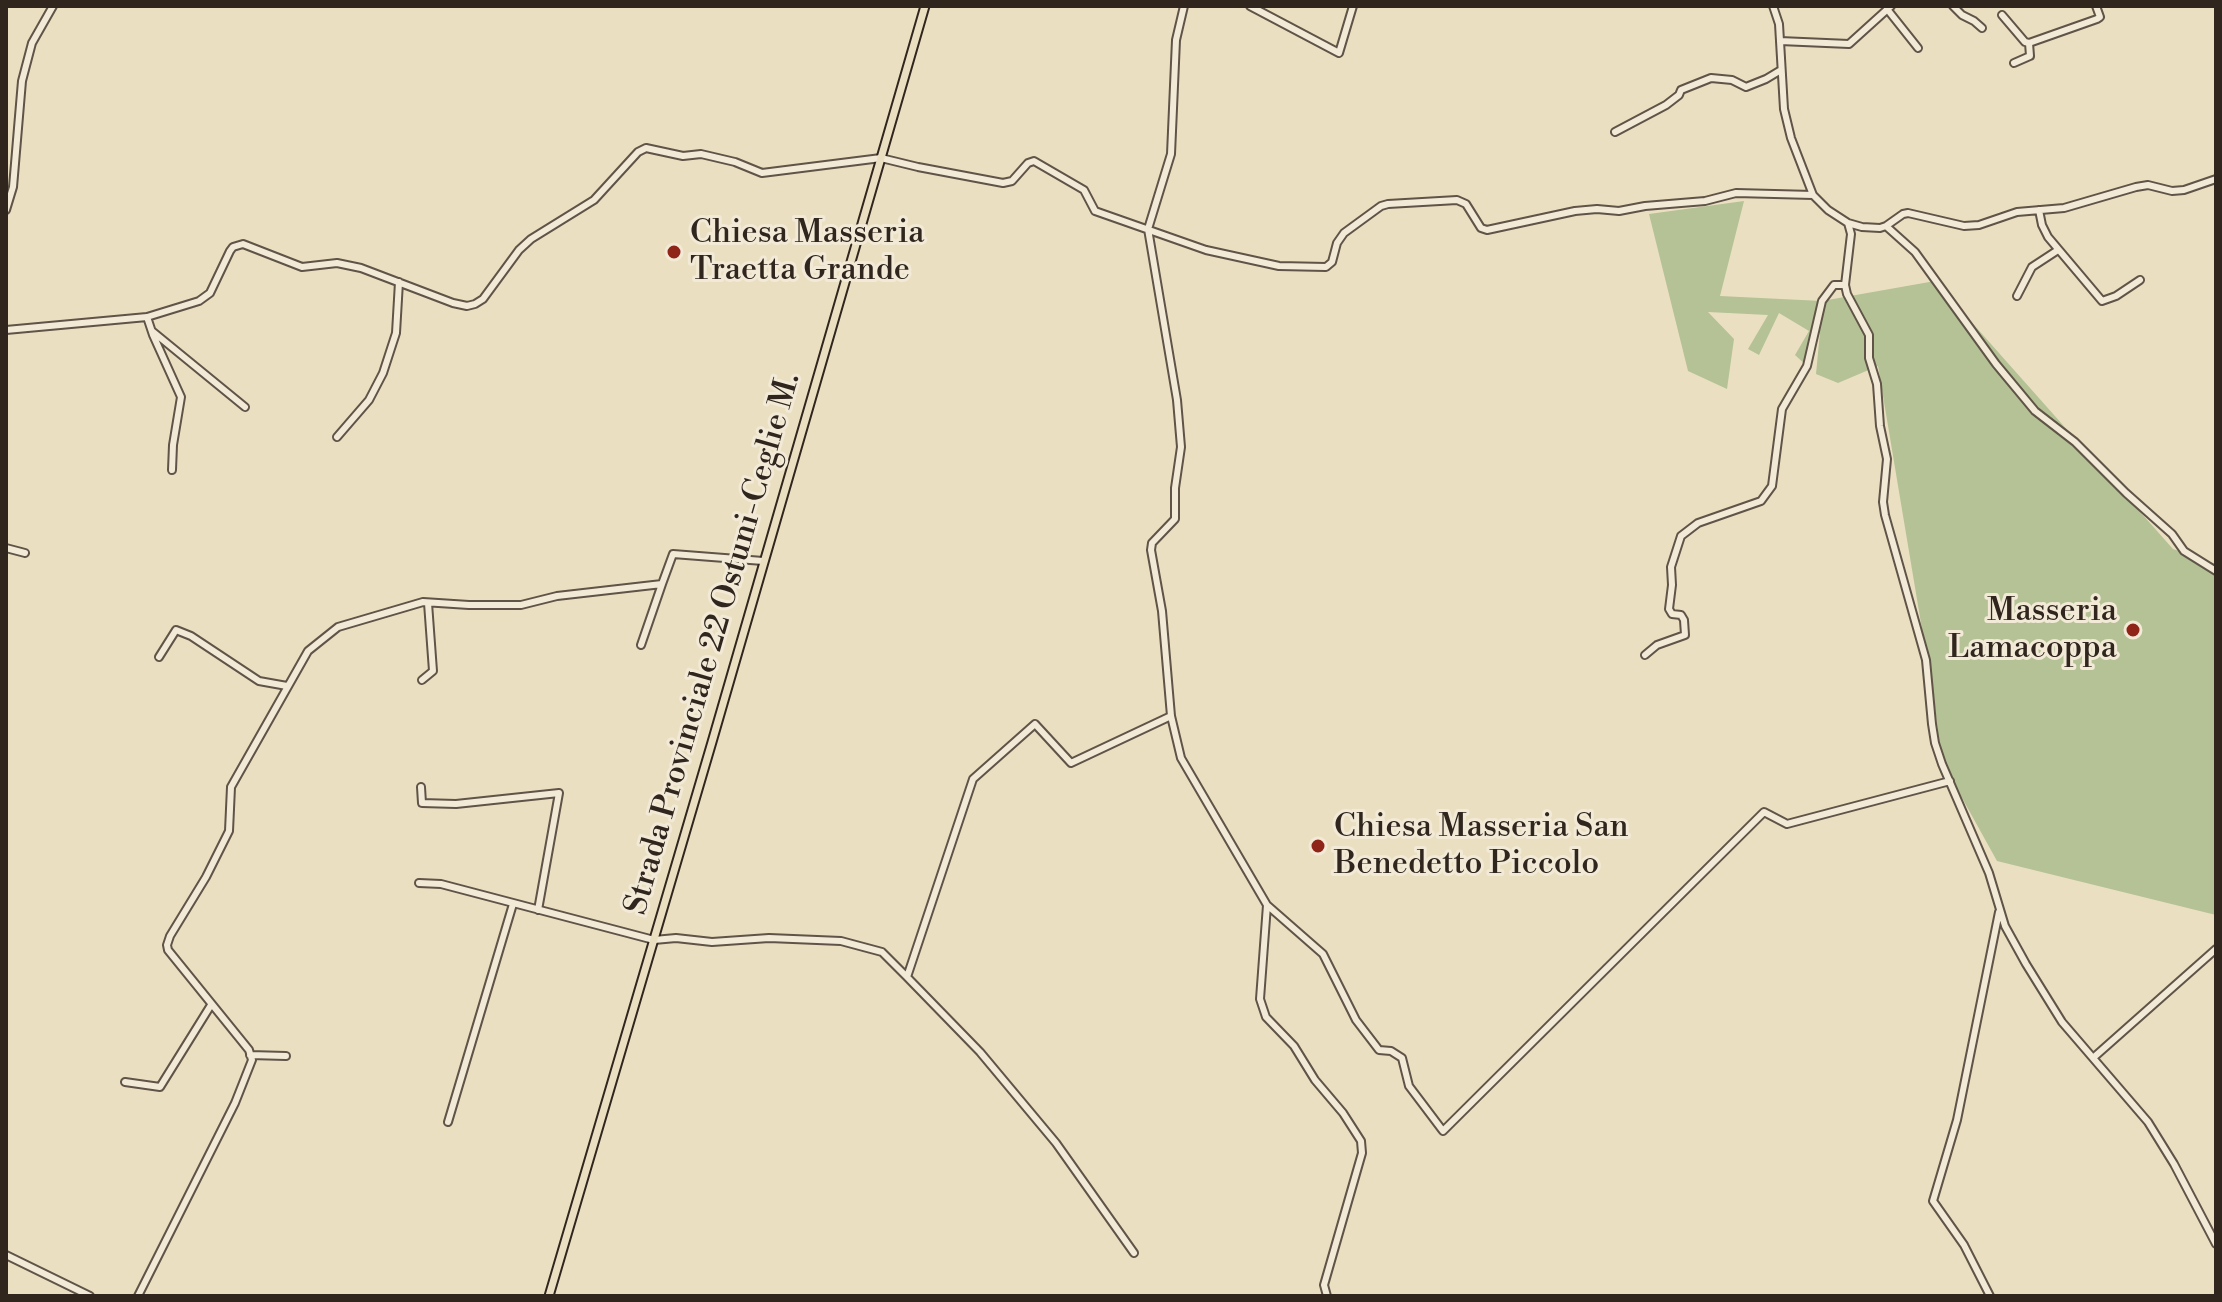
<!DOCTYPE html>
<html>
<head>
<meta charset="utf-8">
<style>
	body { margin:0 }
	#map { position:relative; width:2222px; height:1302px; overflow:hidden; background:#ebdfc2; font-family:"Libre Bodoni",serif }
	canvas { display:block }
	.frame { position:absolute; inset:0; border:8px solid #30261e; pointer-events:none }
</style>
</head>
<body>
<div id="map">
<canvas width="2222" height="1302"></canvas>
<div class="frame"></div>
</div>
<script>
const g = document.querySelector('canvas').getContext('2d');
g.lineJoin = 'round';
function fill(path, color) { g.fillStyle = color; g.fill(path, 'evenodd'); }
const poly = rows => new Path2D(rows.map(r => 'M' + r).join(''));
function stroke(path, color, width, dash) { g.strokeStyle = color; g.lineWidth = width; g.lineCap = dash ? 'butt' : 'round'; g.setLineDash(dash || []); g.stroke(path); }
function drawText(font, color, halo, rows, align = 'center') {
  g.font = font + ' "Libre Bodoni",serif'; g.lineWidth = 6; g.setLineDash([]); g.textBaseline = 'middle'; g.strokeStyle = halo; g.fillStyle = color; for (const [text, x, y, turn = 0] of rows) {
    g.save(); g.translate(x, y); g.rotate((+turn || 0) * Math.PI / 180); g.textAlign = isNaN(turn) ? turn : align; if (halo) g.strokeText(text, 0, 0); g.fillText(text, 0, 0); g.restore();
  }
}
const green = poly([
	[1744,201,1720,296,1822,301,1935,281,2173,549,2216,564,2216,915,1997,861,1941,760,1935,707,1878,366,1838,383,1816,374,1820,332,1807,366,1795,355,1809,331,1779,313,1759,355,1748,349,1768,315,1708,312,1734,339,1727,389,1688,371,1649,214]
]);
const minor = poly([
	[1184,6,1176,40,1171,154,1148,229,1177,400,1181,447,1175,488,1175,519,1152,543,1151,550,1162,611,1171,716,1181,758,1267,905,1260,999,1266,1017,1294,1046,1315,1080,1343,1113,1361,1141,1362,1153,1324,1285,1327,1296],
	[1250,6,1339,53,1353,6],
	[1773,6,1779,24,1784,109,1791,138,1813,195,1828,210,1848,223,1862,227,1880,228,1886,226,1903,214,1908,213,1964,226,1979,225,2017,212,2064,208,2136,187,2148,185,2172,191,2184,190,2216,179],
	[1953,6,1962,15,1974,21,1982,28],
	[1887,9,1918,48],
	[2002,15,2025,42,2029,43,2097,19,2100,17,2096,6],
	[1780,41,1849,44,1891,6],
	[2014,63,2030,56,2029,43],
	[1615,132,1666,105,1679,95,1681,90,1711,78,1732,80,1746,87,1766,79,1781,70],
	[6,210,13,187,22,81,32,43,53,6],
	[2039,210,2042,225,2048,237,2102,301,2116,296,2140,280],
	[1848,223,1851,234,1845,285,1847,294,1869,335,1869,358,1877,384,1880,426,1887,459,1883,502,1885,515,1926,660,1932,724,1935,743,1942,764,1989,873,2005,926,2026,964,2062,1022,2148,1122,2174,1164,2216,1244],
	[1886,226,1915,252,1996,364,2035,411,2075,442,2126,493,2172,534,2184,551,2216,571],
	[2017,296,2032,267,2058,250],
	[147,317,153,335,181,397,173,445,172,470],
	[6,330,147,317,199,301,210,293,230,251,233,247,243,244,302,267,337,263,361,268,453,303,467,306,475,304,483,299,519,250,531,239,594,200,638,152,646,148,683,156,701,154,735,162,762,173,881,158,918,167,1003,183,1012,181,1028,163,1034,161,1084,190,1095,211,1206,250,1279,266,1326,267,1332,262,1337,243,1344,233,1381,206,1388,204,1457,200,1466,204,1481,228,1487,230,1575,211,1597,209,1619,211,1645,206,1705,201,1736,193,1813,195],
	[152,331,245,407],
	[337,437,369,400,383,373,396,333,399,282],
	[6,548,25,553],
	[641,645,662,584],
	[1645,655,1657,645,1685,635,1684,620,1681,615,1672,614,1669,609,1672,585,1671,567,1681,536,1698,523,1761,501,1772,486,1782,409,1807,366,1822,301,1834,285,1845,285],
	[159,657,176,630,191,636,259,681,287,686],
	[422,680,433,671,428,603],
	[421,787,422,803,456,804,559,793,538,910],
	[419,883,441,884,654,940,676,938,712,942,769,938,841,941,882,952,907,977,973,779,1035,724,1071,763,1171,716],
	[1267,905,1323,954,1356,1020,1379,1050,1391,1051,1402,1058,1409,1086,1443,1131,1764,812,1787,824,1950,781],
	[907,977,980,1052,1056,1143,1134,1253],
	[250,1055,286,1056],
	[2093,1058,2216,949],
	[125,1082,160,1087,211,1005],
	[448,1122,513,904],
	[6,1255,90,1296],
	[138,1296,235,1103,252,1060,249,1050,168,950,167,945,170,936,206,877,229,831,231,787,308,651,338,627,423,602,469,605,521,605,557,596,662,584,673,554,763,561],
	[1990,1296,1964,1245,1933,1201,1957,1120,1999,912]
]);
const major = poly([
	[549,1296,712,742,925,6]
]);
const markers = [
	[674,252,8,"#8f2418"],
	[2133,630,8,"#8f2418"],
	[1318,846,8,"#8f2418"]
];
const poiNames = [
	["Chiesa Masseria",690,234],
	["Traetta Grande",690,271],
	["Masseria",2117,612,"right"],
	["Lamacoppa",2117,649,"right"],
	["Chiesa Masseria San",1334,828],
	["Benedetto Piccolo",1334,865]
];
const streetNames = [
	["Strada Provinciale 22 Ostuni-Ceglie M.",714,644,-74]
];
fill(green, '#b4c296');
stroke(minor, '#5f5447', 10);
stroke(major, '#30261e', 11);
stroke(minor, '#f2ead7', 6);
stroke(major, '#ebdfc2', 7);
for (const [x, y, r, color] of markers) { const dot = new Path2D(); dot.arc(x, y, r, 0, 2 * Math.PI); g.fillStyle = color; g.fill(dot); stroke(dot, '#f2ead7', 3); }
drawText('32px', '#30261e', '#f2ead7', poiNames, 'left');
drawText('32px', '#30261e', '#f2ead7', streetNames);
</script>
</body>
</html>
